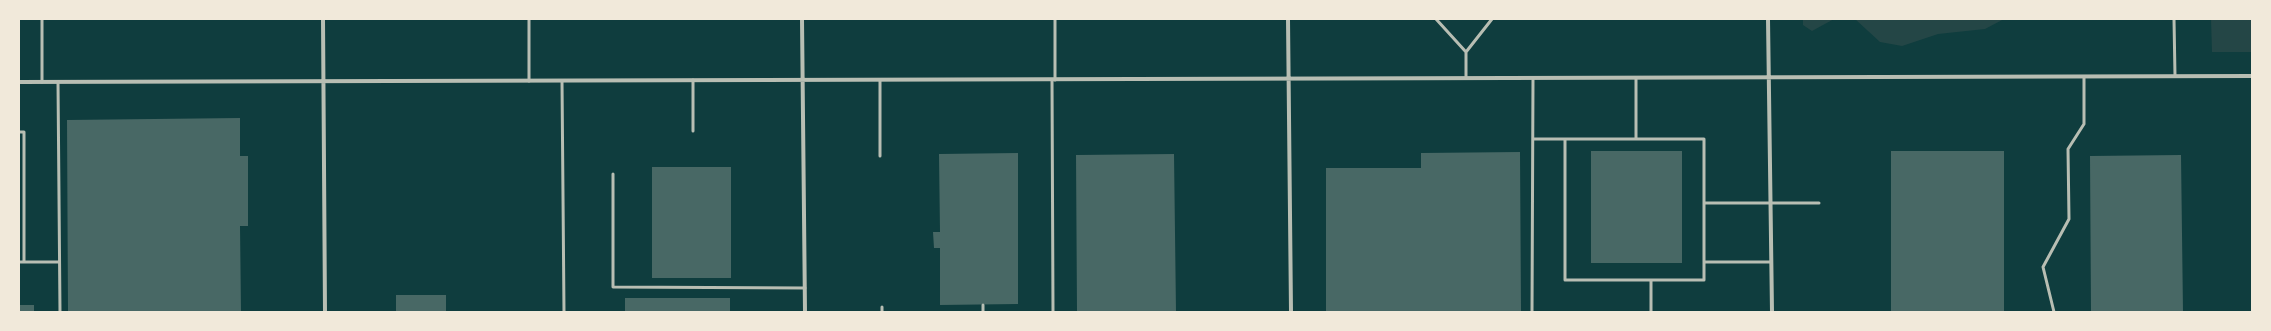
<!DOCTYPE html>
<html>
<head>
<meta charset="utf-8">
<style>
	body { margin:0 }
	#map { position:relative; width:2271px; height:331px; overflow:hidden; background:#0f3d3e; font-family:"DM Sans",sans-serif }
	canvas { display:block }
	.frame { position:absolute; inset:0; border:20px solid #f1e9da; pointer-events:none }
</style>
</head>
<body>
<div id="map">
<canvas width="2271" height="331"></canvas>
<div class="frame"></div>
</div>
<script>
const g = document.querySelector('canvas').getContext('2d');
g.lineJoin = 'round';
function fill(path, color) { g.fillStyle = color; g.fill(path, 'evenodd'); }
const poly = rows => new Path2D(rows.map(r => 'M' + r).join(''));
function stroke(path, color, width, dash) { g.strokeStyle = color; g.lineWidth = width; g.lineCap = dash ? 'butt' : 'round'; g.setLineDash(dash || []); g.stroke(path); }
const green = poly([
	[1803,19,1834,19,1812,31,1803,25],
	[1855,19,2004,19,1985,29,1938,34,1902,46,1880,42],
	[2211,19,2252,19,2252,52,2212,52]
]);
const building = poly([
	[240,118,240,156,248,156,248,226,240,226,241,312,68,312,67,120],
	[1591,151,1682,151,1682,263,1591,263],
	[1891,151,2004,151,2004,312,1891,312],
	[1520,152,1521,312,1326,312,1326,168,1421,168,1421,153],
	[1018,153,1018,304,940,305,940,248,934,248,933,232,940,232,939,154],
	[1174,154,1176,312,1077,312,1076,155],
	[2181,155,2183,312,2091,312,2090,156],
	[652,167,731,167,731,278,652,278],
	[396,295,446,295,446,312,396,312],
	[625,298,730,298,730,312,625,312],
	[19,305,34,305,34,312,19,312]
]);
const service = poly([
	[529,19,529,81],
	[1436,19,1466,52,1492,19],
	[2174,19,2175,76],
	[1466,52,1466,78],
	[1636,78,1636,139],
	[693,80,693,131],
	[880,80,880,156],
	[1052,80,1053,312],
	[1055,80,1055,19],
	[562,81,564,312],
	[42,82,42,19],
	[58,82,60,312],
	[19,132,24,132,24,262],
	[1534,139,1704,139,1704,280,1651,280,1651,312],
	[1565,139,1565,280,1651,280],
	[613,174,613,287,805,288],
	[1704,203,1819,203],
	[19,262,59,262],
	[1704,262,1771,262],
	[983,305,983,312],
	[882,307,882,312],
	[1532,312,1533,78],
	[2054,312,2043,267,2069,219,2068,149,2084,124,2084,77]
]);
const minor = poly([
	[323,19,325,312],
	[802,19,805,312],
	[1288,19,1291,312],
	[1768,19,1772,312],
	[19,82,2252,76]
]);
fill(green, '#244646');
fill(building, '#486865');
stroke(service, '#b8beb3', 3);
stroke(minor, '#b8beb3', 4);
</script>
</body>
</html>
